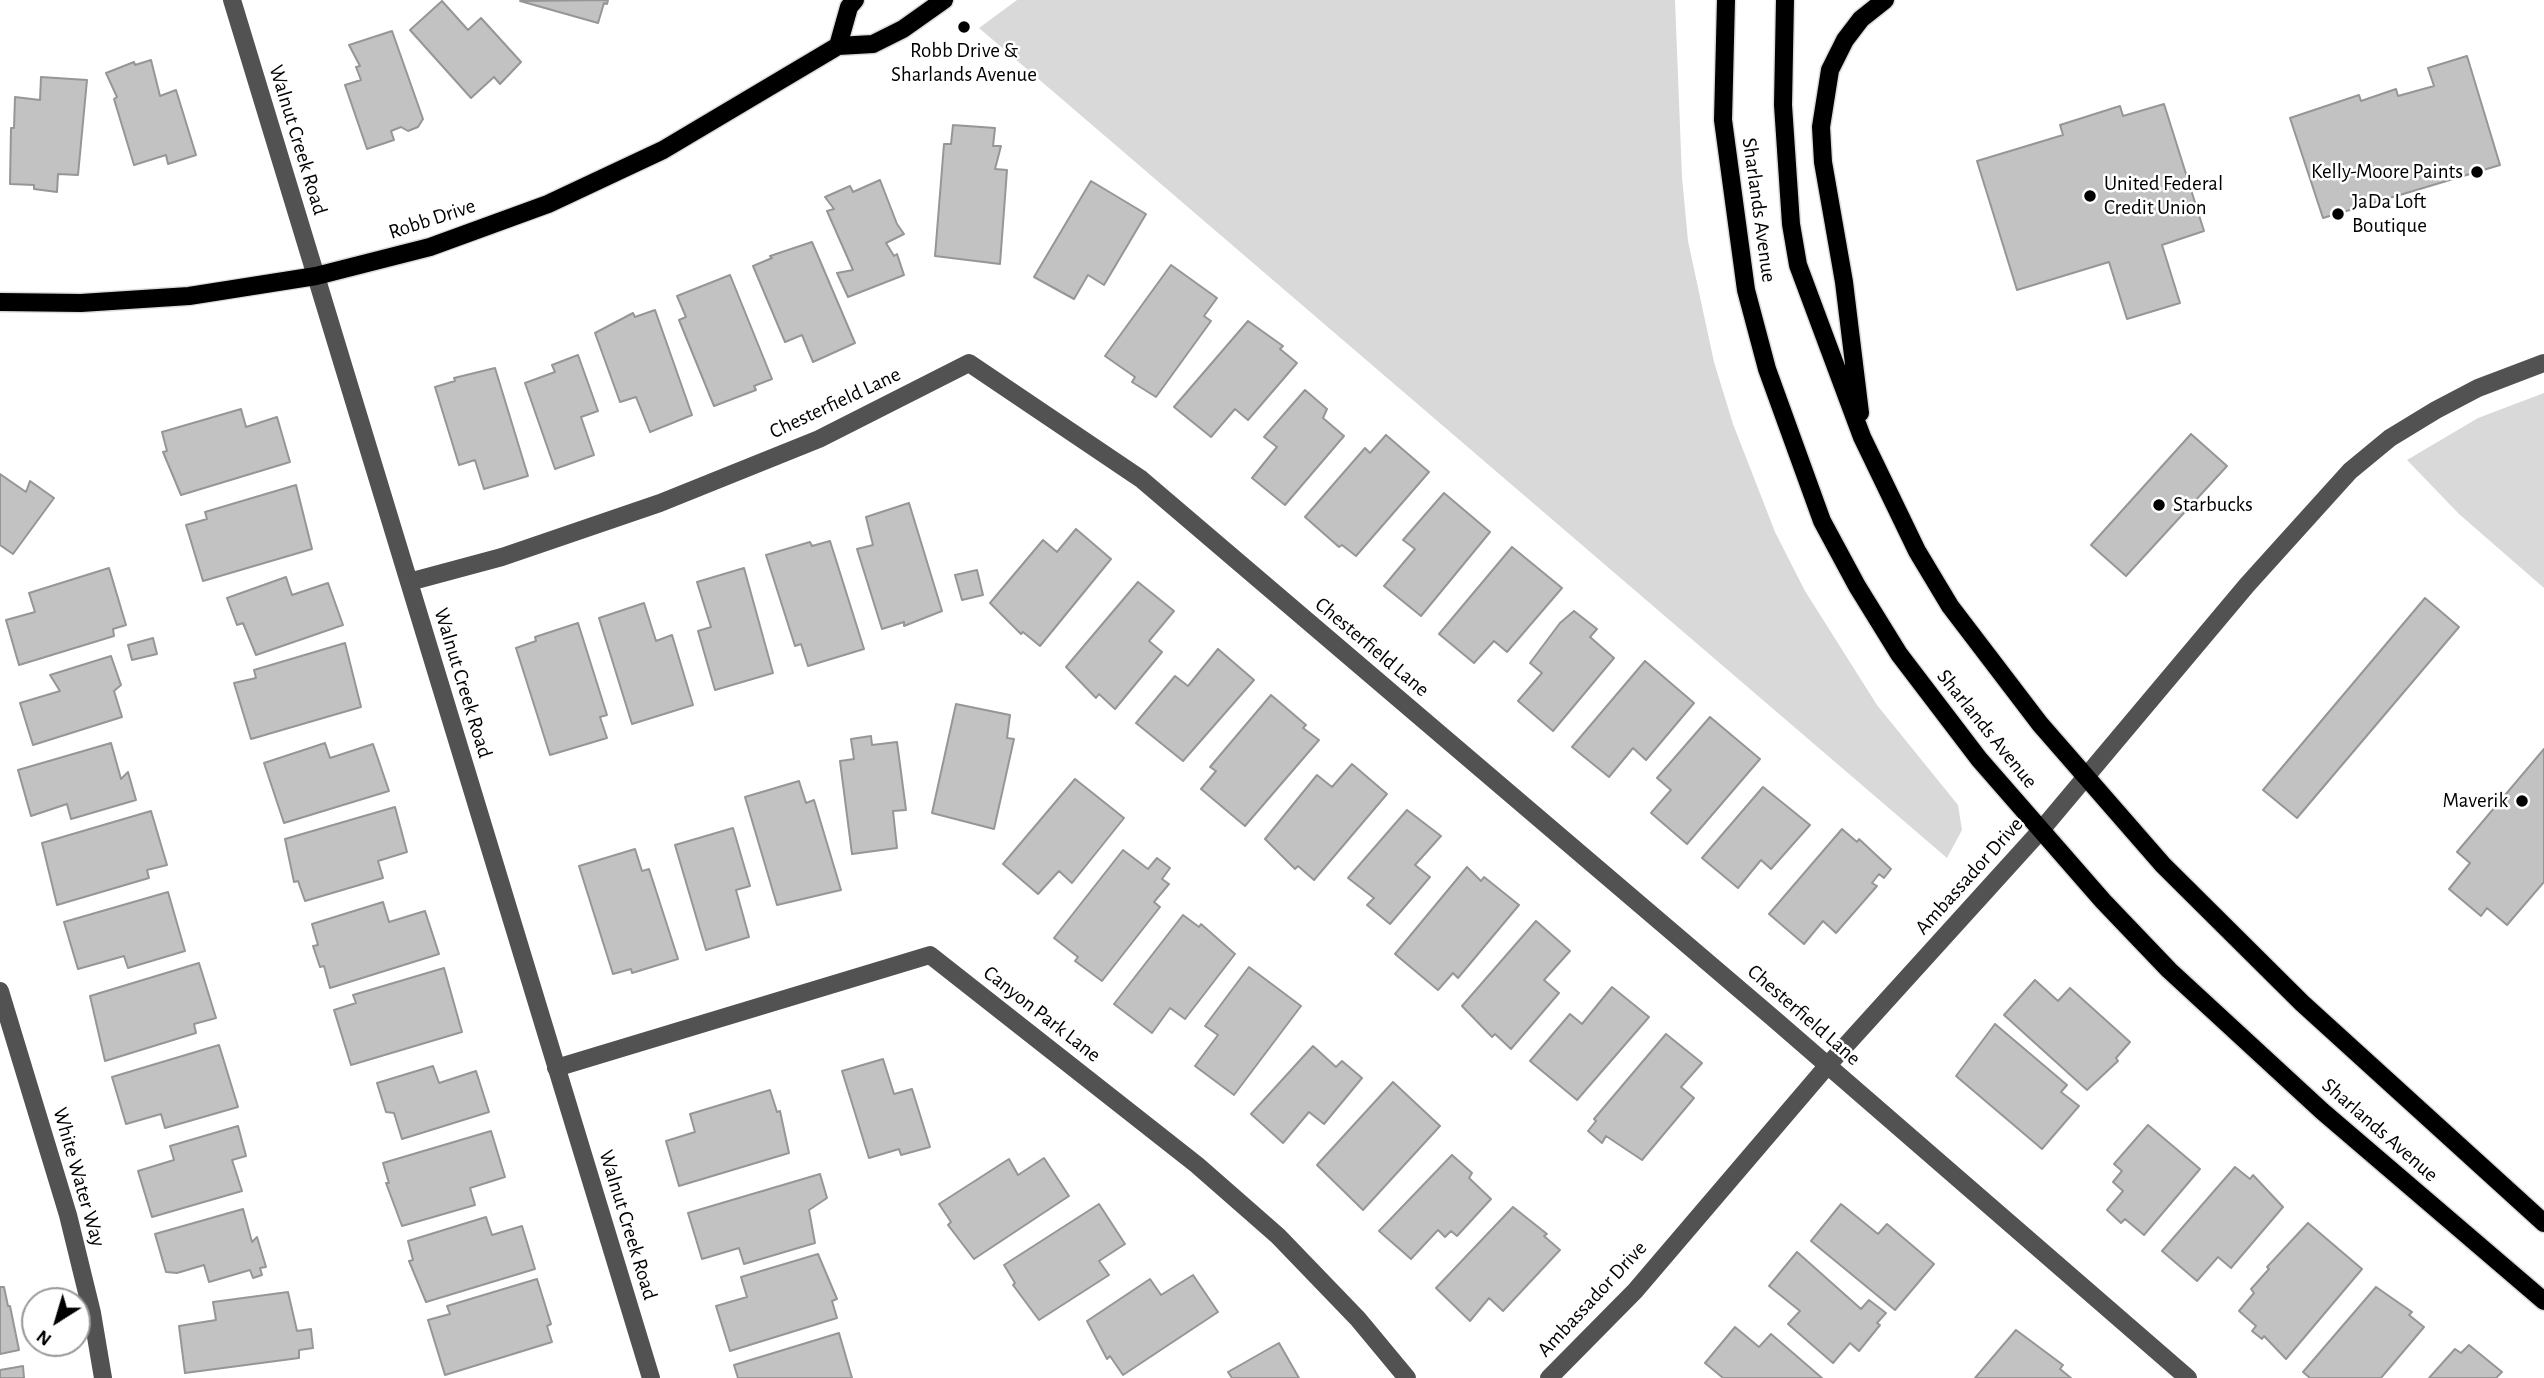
<!DOCTYPE html>
<html>
<head>
<meta charset="utf-8">
<style>
	body { margin:0 }
	#map { position:relative; width:2544px; height:1378px; overflow:hidden; background:#fff; font-family:"Alegreya Sans",sans-serif }
	canvas { display:block }
	.north { position:absolute; left:21px; top:1287px; width:70px; height:70px; box-sizing:border-box; background:#fff; border:2px solid #999; border-radius:50%; rotate:217deg; font-size:19px; font-weight:700; line-height:28px; text-align:center; color:#000 }
	.north::after { content:''; display:block; margin:auto; width:24px; height:32px; background:#000; clip-path:polygon(50% 0,100% 100%,50% 72%,0 100%) }
</style>
</head>
<body>
<div id="map">
<canvas width="2544" height="1378"></canvas>
<div class="north">N</div>
</div>
<script>
const g = document.querySelector('canvas').getContext('2d');
g.lineJoin = 'round';
function fill(path, color) { g.fillStyle = color; g.fill(path, 'evenodd'); }
const poly = rows => new Path2D(rows.map(r => 'M' + r).join(''));
function stroke(path, color, width, dash) { g.strokeStyle = color; g.lineWidth = width; g.lineCap = dash ? 'butt' : 'round'; g.setLineDash(dash || []); g.stroke(path); }
function drawText(font, color, halo, rows, align = 'center') {
  g.font = font + ' "Alegreya Sans",sans-serif'; g.lineWidth = 5; g.setLineDash([]); g.textBaseline = 'middle'; g.strokeStyle = halo; g.fillStyle = color; for (const [text, x, y, turn = 0] of rows) {
    g.save(); g.translate(x, y); g.rotate((+turn || 0) * Math.PI / 180); g.textAlign = isNaN(turn) ? turn : align; if (halo) g.strokeText(text, 0, 0); g.fillText(text, 0, 0); g.restore();
  }
}
const green = poly([
	[1017,0,1675,0,1682,177,1688,241,1714,362,1733,424,1775,532,1805,591,1877,705,1958,805,1962,830,1947,858,979,28],
	[2544,393,2544,588,2459,514,2407,460,2478,418]
]);
const building = poly([
	[608,0,607,4,604,3,598,23,520,1,608,0],
	[442,1,468,30,481,18,521,62,500,84,494,77,471,98,410,30,442,1],
	[392,31,423,119,418,127,408,131,401,127,391,131,394,140,367,149,345,85,361,80,356,67,360,66,349,45,392,31],
	[2467,56,2500,165,2323,218,2290,118,2359,95,2361,101,2396,89,2398,96,2434,86,2428,68,2467,56],
	[151,60,160,96,176,90,196,155,168,164,166,155,134,165,114,99,117,97,106,73,134,62,135,65,151,60],
	[41,77,87,80,78,175,58,174,57,192,34,189,34,185,10,184,11,128,14,128,15,97,40,100,41,77],
	[2164,104,2204,231,2162,245,2180,303,2127,319,2109,262,2017,290,1977,161,2063,135,2060,125,2120,106,2123,116,2164,104],
	[953,125,995,128,993,146,1001,146,995,169,1007,170,1000,264,935,256,944,144,951,144,953,125],
	[880,180,897,224,904,234,886,243,894,256,897,254,904,275,848,297,837,273,853,270,827,211,834,209,825,197,850,186,853,192,880,180],
	[1091,181,1146,214,1104,285,1088,275,1074,299,1034,277,1091,181],
	[812,242,855,343,813,362,802,335,785,342,753,266,772,258,770,256,812,242],
	[1171,265,1217,298,1204,316,1211,321,1156,397,1132,382,1135,377,1105,356,1171,265],
	[730,275,772,379,754,386,756,390,714,406,679,320,686,317,677,296,730,275],
	[655,310,692,415,650,432,636,397,620,402,595,333,633,313,635,317,655,310],
	[1248,321,1283,346,1280,349,1297,363,1248,420,1235,409,1211,437,1174,407,1248,321],
	[578,355,598,411,581,417,594,455,555,469,525,383,555,372,552,365,578,355],
	[495,368,528,476,484,489,475,460,459,465,435,387,455,381,454,378,495,368],
	[1305,390,1327,409,1323,418,1344,436,1285,505,1252,478,1277,447,1264,437,1305,390],
	[241,409,246,427,277,417,290,462,181,495,163,452,167,451,162,432,241,409],
	[2191,434,2227,466,2126,576,2091,545,2191,434],
	[1386,435,1429,472,1356,556,1342,545,1339,547,1305,517,1365,448,1370,453,1386,435],
	[0,474,26,492,30,481,54,498,13,554,0,545,0,474],
	[296,485,312,549,203,581,186,525,207,519,205,512,296,485],
	[1444,493,1490,532,1421,616,1384,586,1415,549,1403,540,1444,493],
	[909,503,942,611,904,626,904,622,882,629,857,549,873,545,866,517,909,503],
	[1076,529,1111,559,1040,646,1023,632,1021,634,990,603,1043,540,1057,552,1076,529],
	[830,541,864,649,808,666,801,644,795,646,766,555,810,542,812,546,830,541],
	[1512,547,1562,588,1507,652,1494,641,1474,663,1439,634,1512,547],
	[109,568,126,625,113,629,114,636,19,665,6,620,35,612,29,593,109,568],
	[744,568,773,673,715,690,698,631,711,627,697,582,744,568],
	[977,570,983,595,962,600,955,575,977,570],
	[286,577,292,595,328,583,343,625,256,655,243,623,237,625,227,598,286,577],
	[1138,582,1174,611,1149,641,1162,652,1115,709,1099,694,1096,698,1066,667,1138,582],
	[2425,598,2459,627,2297,818,2263,790,2425,598],
	[644,603,656,641,672,635,693,705,632,724,599,618,644,603],
	[1574,611,1597,629,1590,637,1614,658,1553,731,1518,701,1542,673,1530,663,1560,623,1574,611],
	[578,623,607,715,600,717,607,738,550,755,516,648,536,641,535,637,578,623],
	[153,638,157,654,132,660,128,645,153,638],
	[345,643,361,707,251,739,234,683,256,678,254,670,345,643],
	[1218,649,1254,680,1183,761,1136,723,1175,676,1188,686,1218,649],
	[111,656,121,685,114,691,122,717,33,745,20,703,60,691,50,675,111,656],
	[1645,661,1694,703,1646,760,1633,748,1609,777,1572,747,1645,661],
	[1271,695,1306,725,1303,728,1319,740,1245,826,1201,789,1216,771,1210,767,1271,695],
	[956,704,1010,715,1007,738,1014,739,994,829,932,813,956,704],
	[1710,717,1760,759,1687,844,1651,813,1671,790,1657,778,1710,717],
	[871,736,872,745,897,742,906,810,893,811,897,848,852,854,840,761,854,759,851,739,871,736],
	[111,743,121,779,128,772,136,800,71,819,67,804,31,816,18,770,111,743],
	[325,743,330,758,373,744,389,791,284,823,264,763,325,743],
	[2544,749,2544,882,2507,925,2487,908,2481,916,2449,889,2470,863,2457,852,2544,749],
	[1352,764,1387,794,1314,880,1298,866,1295,869,1265,839,1317,775,1332,787,1352,764],
	[1075,779,1124,818,1072,883,1059,871,1038,894,1003,864,1075,779],
	[799,781,806,803,814,800,841,890,777,905,745,797,799,781],
	[1763,787,1810,825,1771,869,1761,860,1738,888,1702,858,1763,787],
	[395,807,407,852,378,861,383,878,305,901,298,881,294,882,285,839,395,807],
	[1407,810,1441,836,1415,865,1430,877,1390,924,1367,905,1374,898,1348,878,1407,810],
	[151,811,167,865,147,870,149,878,57,905,42,843,151,811],
	[733,828,750,886,736,890,749,937,706,950,675,845,733,828],
	[1842,829,1857,842,1859,839,1891,869,1884,878,1879,874,1872,883,1877,886,1836,933,1823,921,1804,944,1769,914,1842,829],
	[635,849,642,871,649,869,678,959,632,973,631,969,613,974,579,866,635,849],
	[1123,850,1148,869,1157,858,1170,868,1162,879,1169,884,1154,902,1160,907,1102,981,1075,961,1078,957,1054,938,1123,850],
	[1467,867,1481,881,1484,877,1519,905,1458,978,1453,973,1438,990,1395,954,1467,867],
	[168,892,185,951,128,968,124,956,78,969,64,922,168,892],
	[383,902,389,922,425,911,439,954,330,988,324,966,320,967,313,946,318,945,312,924,383,902],
	[1183,915,1199,927,1201,924,1235,954,1185,1019,1170,1008,1152,1033,1114,1004,1183,915],
	[1536,921,1570,951,1544,980,1559,993,1511,1049,1495,1034,1492,1037,1462,1006,1536,921],
	[199,963,216,1018,194,1024,196,1033,105,1061,90,996,199,963],
	[1249,967,1301,1006,1234,1095,1195,1066,1218,1035,1205,1026,1249,967],
	[444,968,462,1032,351,1065,334,1010,356,1003,353,995,444,968],
	[2035,980,2058,1001,2070,988,2130,1042,2116,1058,2118,1061,2087,1090,2004,1015,2035,980],
	[1612,987,1649,1017,1577,1100,1530,1061,1570,1014,1582,1024,1612,987],
	[1995,1024,2067,1085,2061,1092,2079,1106,2042,1149,1956,1076,1995,1024],
	[1666,1034,1702,1063,1681,1087,1694,1098,1642,1160,1606,1136,1602,1143,1588,1131,1596,1121,1594,1119,1666,1034],
	[219,1045,238,1107,165,1128,161,1114,126,1124,112,1077,219,1045],
	[1313,1046,1336,1067,1342,1061,1362,1078,1324,1124,1309,1112,1283,1143,1251,1114,1313,1046],
	[883,1059,894,1094,912,1089,930,1147,901,1155,899,1149,869,1158,842,1071,883,1059],
	[433,1066,439,1083,476,1071,489,1112,402,1139,394,1113,386,1112,377,1083,433,1066],
	[1393,1082,1440,1126,1363,1210,1317,1165,1393,1082],
	[770,1090,777,1112,780,1111,789,1153,679,1186,666,1141,695,1132,690,1114,770,1090],
	[2148,1125,2200,1169,2144,1235,2125,1219,2121,1223,2107,1210,2123,1191,2113,1182,2122,1171,2114,1164,2148,1125],
	[238,1126,246,1156,232,1160,242,1191,152,1217,138,1171,174,1160,170,1146,238,1126],
	[491,1131,505,1177,470,1188,475,1205,402,1226,386,1183,389,1183,383,1163,491,1131],
	[1452,1155,1472,1173,1469,1178,1491,1199,1457,1236,1451,1231,1445,1237,1438,1230,1411,1259,1379,1231,1452,1155],
	[1044,1158,1069,1196,974,1259,948,1225,951,1222,939,1204,1009,1159,1018,1175,1044,1158],
	[2235,1167,2250,1179,2253,1175,2283,1207,2231,1268,2218,1257,2197,1281,2162,1251,2235,1167],
	[820,1174,827,1198,809,1210,815,1243,744,1264,739,1248,702,1259,688,1213,820,1174],
	[1099,1204,1125,1244,1099,1261,1109,1275,1039,1320,1013,1285,1015,1283,1004,1265,1099,1204],
	[1841,1204,1878,1234,1887,1224,1934,1264,1895,1310,1811,1241,1841,1204],
	[1513,1207,1547,1234,1544,1236,1560,1250,1503,1311,1489,1298,1470,1321,1436,1288,1513,1207],
	[243,1209,252,1242,257,1237,266,1267,260,1268,262,1275,253,1278,250,1270,209,1282,204,1265,177,1273,166,1272,155,1234,243,1209],
	[486,1217,492,1235,522,1226,535,1269,426,1302,409,1261,413,1260,408,1241,486,1217],
	[2308,1223,2362,1269,2286,1359,2264,1336,2262,1339,2252,1331,2256,1326,2239,1311,2254,1293,2251,1289,2269,1269,2267,1267,2308,1223],
	[1797,1252,1861,1309,1869,1300,1886,1313,1877,1323,1880,1325,1859,1351,1850,1343,1833,1363,1788,1324,1800,1311,1769,1286,1797,1252],
	[818,1254,837,1299,832,1301,837,1318,730,1351,716,1306,747,1297,741,1277,818,1254],
	[1193,1275,1218,1312,1123,1375,1110,1356,1107,1359,1087,1321,1150,1279,1161,1295,1193,1275],
	[537,1279,551,1324,547,1326,552,1342,445,1375,428,1320,450,1314,447,1306,537,1279],
	[0,1287,4,1287,8,1306,10,1306,19,1350,0,1354,0,1287],
	[2376,1287,2412,1312,2409,1315,2424,1327,2381,1378,2310,1378,2303,1372,2376,1287],
	[288,1292,297,1331,311,1329,313,1348,299,1350,299,1358,185,1373,179,1326,216,1320,213,1302,288,1292],
	[1735,1327,1759,1347,1771,1334,1822,1378,1723,1378,1705,1363,1735,1327],
	[2016,1330,2063,1365,2060,1369,2071,1378,1975,1378,2016,1330],
	[839,1333,852,1378,738,1378,734,1365,839,1333],
	[1279,1343,1299,1378,1232,1378,1228,1372,1279,1343],
	[2469,1345,2502,1372,2496,1378,2429,1378,2455,1349,2461,1353,2469,1345],
	[23,1366,24,1378,0,1378,0,1370,23,1366]
]);
const minor = poly([
	[232,0,651,1378],
	[409,582,502,557,660,503,819,439,969,363,1141,479,1773,1018,2188,1378],
	[0,991,68,1215,92,1313,103,1378],
	[556,1068,930,955,1197,1165,1278,1236,1358,1319,1407,1378],
	[1549,1378,1635,1291,1828,1065,2042,829,2247,585,2350,471,2390,438,2436,410,2478,388,2544,363]
]);
const major = poly([
	[1726,0,1723,120,1746,290,1767,369,1822,521,1857,586,1899,654,1979,759,2103,901,2169,970,2322,1111,2544,1301],
	[1785,0,1783,105,1791,224,1798,265,1862,437,1917,551,1950,606,2040,724,2163,865,2302,1003,2544,1223],
	[838,46,849,7,855,0],
	[0,302,81,303,189,296,316,276,430,247,548,204,663,150,838,46,873,44,903,29,944,0],
	[1860,413,1844,282,1823,162,1821,127,1830,70,1845,40,1861,19,1885,0]
]);
const markers = [
	[964,27,7,"#000"],
	[2477,172,7,"#000"],
	[2090,196,7,"#000"],
	[2338,214,7,"#000"],
	[2159,505,7,"#000"],
	[2522,801,7,"#000"]
];
const poiNames = [
	["Robb Drive &",964,51,"center"],
	["Sharlands Avenue",964,75,"center"],
	["Kelly-Moore Paints",2463,172,"right"],
	["United Federal",2104,184],
	["Credit Union",2104,208],
	["JaDa Loft",2352,202],
	["Boutique",2352,226],
	["Starbucks",2173,505],
	["Maverik",2508,801,"right"]
];
const streetNames = [
	["Walnut Creek Road",298,140,73],
	["Sharlands Avenue",1759,210,82],
	["Robb Drive",432,219,-18],
	["Chesterfield Lane",835,403,-25],
	["Chesterfield Lane",1372,647,40],
	["Walnut Creek Road",463,683,73],
	["Sharlands Avenue",1987,729,51],
	["Ambassador Drive",1969,876,-48],
	["Canyon Park Lane",1042,1014,38],
	["Chesterfield Lane",1804,1015,41],
	["Sharlands Avenue",2380,1130,41],
	["White Water Way",79,1177,74],
	["Walnut Creek Road",628,1225,73],
	["Ambassador Drive",1592,1299,-47]
];
fill(green, '#d9d9d9');
fill(building, '#c2c2c2');
stroke(building, '#969696', 2);
stroke(major, '#dbdbdb', 21);
stroke(minor, '#525252', 18);
stroke(major, '#000', 18);
for (const [x, y, r, color] of markers) { const dot = new Path2D(); dot.arc(x, y, r, 0, 2 * Math.PI); g.fillStyle = color; g.fill(dot); stroke(dot, '#fff', 2.5); }
drawText('21px', '#000', '#fff', poiNames, 'left');
drawText('21px', '#000', '#fff', streetNames);
</script>
</body>
</html>
